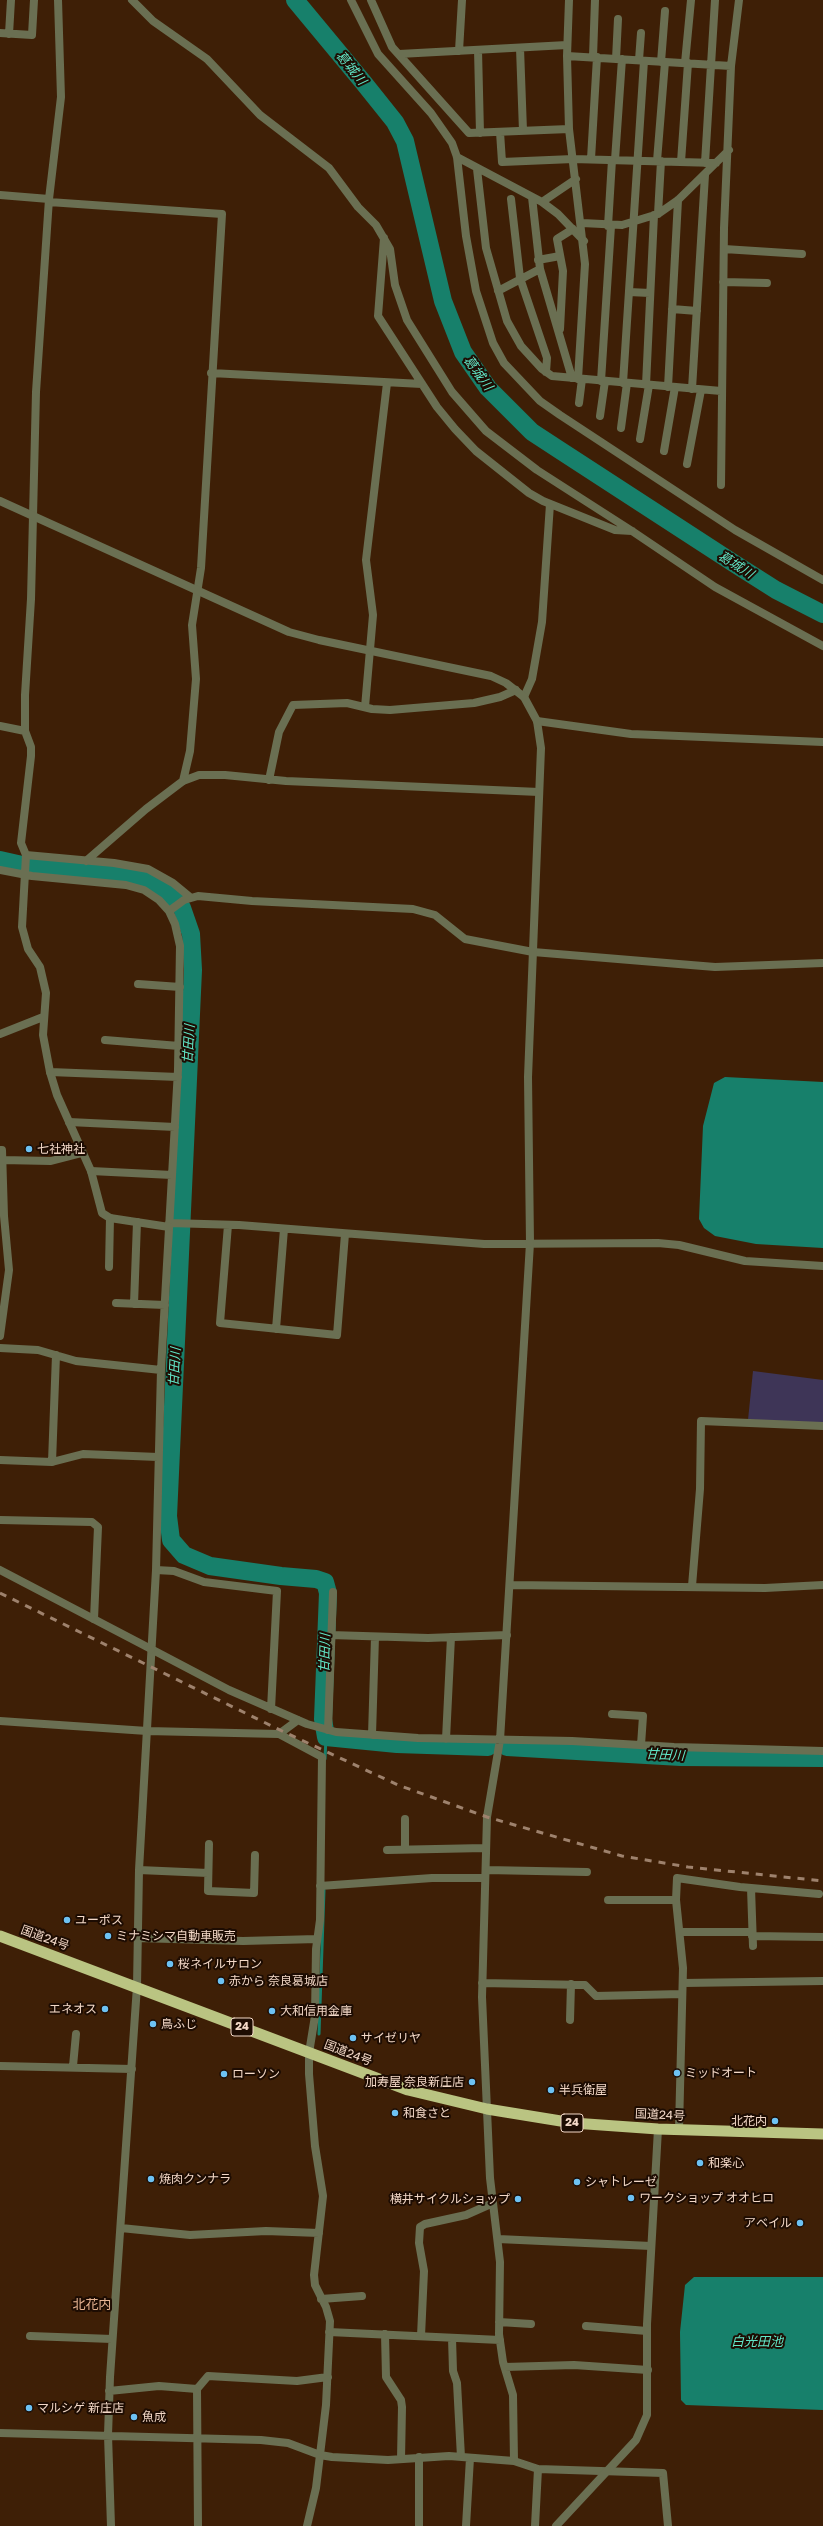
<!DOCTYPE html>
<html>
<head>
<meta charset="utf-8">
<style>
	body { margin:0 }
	canvas { display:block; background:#3e1f06 }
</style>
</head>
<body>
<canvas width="823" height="2526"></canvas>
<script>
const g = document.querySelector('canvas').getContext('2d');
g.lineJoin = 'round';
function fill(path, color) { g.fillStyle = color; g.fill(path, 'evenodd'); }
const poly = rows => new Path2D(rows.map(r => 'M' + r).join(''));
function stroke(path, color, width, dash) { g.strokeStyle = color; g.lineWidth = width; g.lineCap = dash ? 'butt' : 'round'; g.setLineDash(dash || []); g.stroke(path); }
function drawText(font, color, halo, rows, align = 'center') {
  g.font = font + ' "Golos Text","Noto Sans JP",sans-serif'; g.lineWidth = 4; g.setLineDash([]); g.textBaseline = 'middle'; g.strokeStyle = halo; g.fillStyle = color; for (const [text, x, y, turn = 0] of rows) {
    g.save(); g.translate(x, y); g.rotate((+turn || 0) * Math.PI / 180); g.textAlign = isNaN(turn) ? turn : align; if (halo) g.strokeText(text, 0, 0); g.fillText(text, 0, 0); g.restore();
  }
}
const green = poly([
	[753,1371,823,1380,823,1424,748,1420]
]);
const water = poly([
	[725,1077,823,1082,823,1248,756,1244,715,1236,704,1228,699,1219,703,1126,714,1083],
	[694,2277,823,2277,823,2410,686,2405,681,2400,680,2332,685,2285]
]);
const stream = poly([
	[325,1759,326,1737],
	[319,2034,324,1890]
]);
const river = poly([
	[295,0,363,82,395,122,405,141,443,301,463,352,488,388,532,432,558,449,735,564,776,590,823,614],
	[0,860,31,867,141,878,163,888,172,896,182,908,191,934,193,970,168,1516,171,1540,184,1555,210,1566,281,1576,316,1579,325,1582,328,1593,323,1719,326,1737,397,1744,488,1747],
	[507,1747,681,1757,823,1758]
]);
const minor = poly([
	[58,0,61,97,49,199,36,392,31,599,25,695,25,731,31,747,31,756,21,843,26,855,22,927,28,949,40,967,46,993,43,1035,50,1072,178,1077],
	[132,0,153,21,207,59,260,115,329,168,358,207,376,225,390,249,395,285,407,320,452,392,486,431,537,470,632,531,715,587,823,646],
	[351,0,378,54,431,113,452,143,457,157,466,236,476,291,493,343,504,363,540,401,560,415,735,530,823,580],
	[371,0,392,47,469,133,569,129],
	[569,0,567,56,569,129,585,264,578,379],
	[0,33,32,35,34,0],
	[9,34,11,0],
	[520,48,523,131],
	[478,50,480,133],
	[459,51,462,0],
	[399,54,567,45],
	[567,56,731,66],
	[593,57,595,0],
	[616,59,618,19],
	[639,60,641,33],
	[661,62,665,11],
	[685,63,691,0],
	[500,132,502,162,573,159,716,163],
	[457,157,542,202,558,214,584,241],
	[591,159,597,57],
	[615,160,622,59],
	[657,161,665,62],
	[681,162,688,63],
	[705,163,715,0],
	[477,169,486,248,507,321,521,346,542,369,552,376,721,391],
	[0,195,49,199],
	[532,197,540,269,572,378],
	[511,199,520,278,547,358,546,372],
	[49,202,222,214,201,568,192,625,196,679,190,751,183,781],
	[542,202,576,179],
	[658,214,661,161],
	[582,223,622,225,658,214,678,200,729,150],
	[608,226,612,160],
	[384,238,378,316,437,407,455,429,476,451,529,493,543,501,615,530,632,531],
	[724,249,802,254],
	[538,260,560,256],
	[723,282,767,283],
	[498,291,540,269],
	[629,292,650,293],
	[672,309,697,311],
	[560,329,563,271,557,239,573,229],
	[211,373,422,384],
	[601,381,611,226],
	[623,383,644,61],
	[646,385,654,215],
	[668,387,678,200],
	[692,389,705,175],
	[579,403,582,379],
	[600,416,605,381],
	[621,428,627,383],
	[640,439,649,385],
	[664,451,675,387],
	[687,464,701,390],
	[721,485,724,228,731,66,739,0],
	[524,697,532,679,542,622,550,504],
	[365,707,373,615,366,560,387,383],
	[537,721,631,734,823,742],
	[0,726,25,731],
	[269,780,279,732,293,705,347,703,372,709,390,710,474,703,500,697,516,690],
	[26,855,114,863,148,869,173,883,190,897],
	[86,861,146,809,183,781,199,775,225,775,286,781,539,792],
	[0,870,32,876,126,885,144,890,159,900,169,911,175,924,180,946,178,1070,161,1370,156,1570,139,1870,137,1986,110,2377,108,2435,111,2526],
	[169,911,184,900,198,896,252,901,413,909,435,915,465,939,533,952,715,967,823,963],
	[138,984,180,987],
	[0,1034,43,1017],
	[105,1040,179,1046],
	[69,1122,175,1127],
	[0,1150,2,1150,4,1216,9,1270,0,1336],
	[2,1160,51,1161,82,1153],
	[91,1171,172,1175],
	[169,1223,239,1225,484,1244,658,1243,679,1245,745,1261,823,1266],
	[228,1225,220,1323,337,1335,345,1234],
	[109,1267,110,1218],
	[116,1303,165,1305],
	[134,1304,137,1222],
	[276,1329,284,1229],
	[0,1348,38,1350,76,1361,161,1370],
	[0,1460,52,1462,83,1454,158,1457],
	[52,1462,56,1355],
	[0,1520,92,1522,98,1527,94,1619],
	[156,1570,174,1571,204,1582,277,1591,271,1709],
	[510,1585,765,1588,823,1585],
	[692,1586,700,1489,701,1421,823,1426],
	[330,1635,428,1638,507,1635],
	[151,1649,229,1690,307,1724,336,1732,418,1738,572,1741,674,1747,823,1751],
	[612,1714,643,1716,641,1745],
	[0,1721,147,1731,279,1734,298,1720],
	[328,1730,333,1592],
	[279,1734,322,1757,320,1920,316,1949,315,2016,309,2053,309,2074,315,2146,323,2196,314,2275,315,2285,326,2307,330,2321,326,2405,316,2488,307,2526],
	[372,1735,375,1637],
	[446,1739,451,1637],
	[405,1819,405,1849],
	[209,1844,208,1891,254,1893,255,1855],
	[387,1850,485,1848],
	[139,1870,208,1873],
	[486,1870,587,1872],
	[320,1886,432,1878,485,1878],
	[751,1888,753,1946],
	[608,1900,676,1900],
	[680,1932,751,1932],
	[752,1936,823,1937],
	[137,1938,243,1941,317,1939],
	[482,1983,585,1985,596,1996,682,1994],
	[683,1983,823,1981],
	[570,2020,571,1984],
	[0,2066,132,2069],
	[73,2066,76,2034],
	[679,2129,683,1968,676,1900,677,1878,740,1887,819,1894],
	[121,2228,190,2235,266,2231,319,2233],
	[498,2239,651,2246],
	[321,2299,362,2296],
	[499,2322,531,2324],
	[586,2326,647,2331],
	[329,2332,500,2340],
	[385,2334,386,2377,401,2400,402,2407,401,2459],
	[30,2336,112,2339],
	[421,2336,424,2271,419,2243,420,2227,425,2224,466,2215,493,2203],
	[452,2338,453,2371,457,2383,461,2457],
	[505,2367,574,2365,648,2370],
	[197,2389,198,2526],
	[109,2391,159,2386,197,2389,208,2376,297,2381,328,2377],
	[0,2433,261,2440,288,2443,320,2455,332,2457,388,2460,449,2456,514,2461,538,2469,663,2473,668,2526],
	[514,2461,513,2395,503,2362,499,2334,500,2262,490,2178,482,1997,487,1817,500,1740,530,1243],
	[419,2526,419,2457],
	[466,2526,470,2458],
	[535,2526,538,2469]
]);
const tertiary = poly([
	[0,501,289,632,319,640,491,676,506,683,524,697,537,721,541,748,528,1077,530,1243],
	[50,1072,57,1095,91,1171,102,1213,110,1218,169,1227],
	[0,1570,151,1649],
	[556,2526,636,2440,647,2415,647,2324,658,2129]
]);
const trunk = poly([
	[0,1936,408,2090,487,2109,573,2123,658,2129,823,2134]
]);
const rail = poly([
	[0,1593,282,1731,398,1785,487,1817,622,1856,688,1867,823,1881]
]);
const markers = [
	[29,1149,4,"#6dc2f3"],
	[67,1920,4,"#6dc2f3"],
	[108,1936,4,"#6dc2f3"],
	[170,1964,4,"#6dc2f3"],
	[221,1981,4,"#6dc2f3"],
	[105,2009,4,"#6dc2f3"],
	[272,2011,4,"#6dc2f3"],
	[153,2024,4,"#6dc2f3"],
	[353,2038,4,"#6dc2f3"],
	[677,2073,4,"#6dc2f3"],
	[224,2074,4,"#6dc2f3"],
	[472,2082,4,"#6dc2f3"],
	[551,2090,4,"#6dc2f3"],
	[395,2113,4,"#6dc2f3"],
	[775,2121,4,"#6dc2f3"],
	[700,2163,4,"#6dc2f3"],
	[151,2179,4,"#6dc2f3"],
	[577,2182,4,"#6dc2f3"],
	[631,2198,4,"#6dc2f3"],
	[518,2199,4,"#6dc2f3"],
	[800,2223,4,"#6dc2f3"],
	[29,2408,4,"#6dc2f3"],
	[134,2417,4,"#6dc2f3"]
];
const shields = [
	[242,2027,22],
	[572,2123,22]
];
const shieldNames = [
	["24",242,2027],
	["24",572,2123]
];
const poiNames = [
	["七社神社",37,1149],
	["ユーポス",75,1920],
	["ミナミシマ自動車販売",116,1936],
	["桜ネイルサロン",178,1964],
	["赤から 奈良葛城店",229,1981],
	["エネオス",97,2009,"right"],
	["大和信用金庫",280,2011],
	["鳥ふじ",161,2024],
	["サイゼリヤ",361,2038],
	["ミッドオート",685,2073],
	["ローソン",232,2074],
	["加寿屋 奈良新庄店",464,2082,"right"],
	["半兵衛屋",559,2090],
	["和食さと",403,2113],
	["北花内",767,2121,"right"],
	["和楽心",708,2163],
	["焼肉クンナラ",159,2179],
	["シャトレーゼ",585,2182],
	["ワークショップ オオヒロ",639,2198],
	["横井サイクルショップ",510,2199,"right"],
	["アベイル",792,2223,"right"],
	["マルシゲ 新庄店",37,2408],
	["魚成",142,2417]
];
const streetNames = [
	["国道24号",45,1938,20],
	["国道24号",348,2053,21],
	["国道24号",660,2115,3]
];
const waterNames = [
	["葛城川",351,68,51],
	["葛城川",478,373,54],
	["葛城川",736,565,32],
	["甘田川",189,1044,-87],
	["甘田川",175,1367,-87],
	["甘田川",325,1653,-88],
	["甘田川",665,1755,3],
	["白光田池",757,2342]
];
const neighbourhoodNames = [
	["北花内",92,2305]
];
fill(green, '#3e3557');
fill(water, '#17806b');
stroke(stream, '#17806b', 3);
stroke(river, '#17806b', 18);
stroke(minor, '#6a6f52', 8);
stroke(tertiary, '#6a6f52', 8);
stroke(trunk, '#bac482', 11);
stroke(rail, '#9e826d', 3, [7, 7]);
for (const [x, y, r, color] of markers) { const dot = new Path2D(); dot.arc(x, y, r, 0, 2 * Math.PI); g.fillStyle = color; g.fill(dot); stroke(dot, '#1d0c02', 1.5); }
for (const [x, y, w] of shields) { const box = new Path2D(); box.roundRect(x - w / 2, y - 9, w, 18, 3); g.fillStyle = '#1d0c02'; g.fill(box); stroke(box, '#f3d8c7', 1); }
drawText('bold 11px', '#f3d8c7', null, shieldNames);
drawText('12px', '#f3d8c7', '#1d0c02', poiNames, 'left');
drawText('12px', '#f3d8c7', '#1d0c02', streetNames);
drawText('italic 13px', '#62e7c8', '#1d0c02', waterNames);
drawText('13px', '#e7b492', '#1d0c02', neighbourhoodNames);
</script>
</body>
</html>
